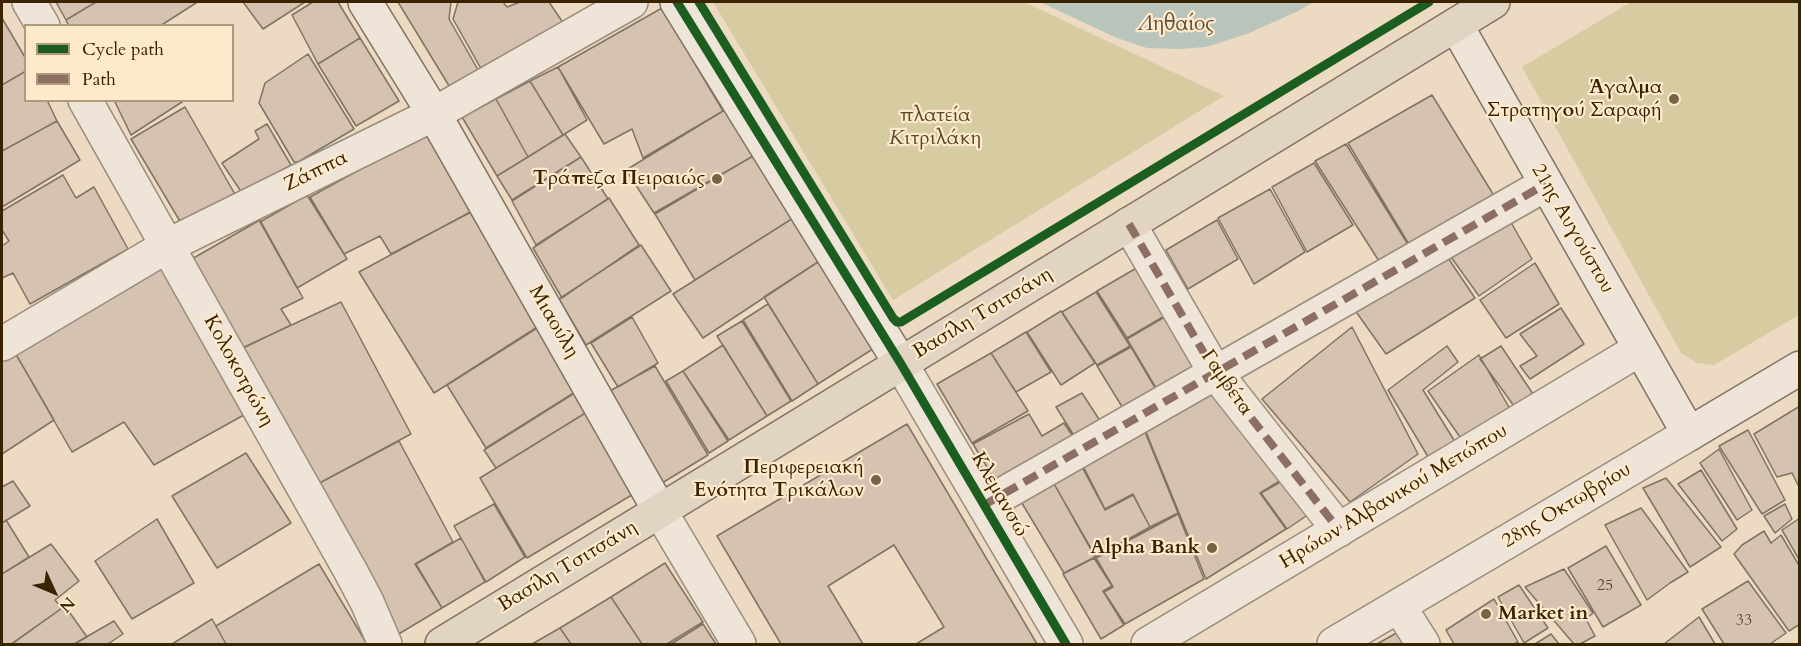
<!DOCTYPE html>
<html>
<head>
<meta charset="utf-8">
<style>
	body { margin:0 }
	#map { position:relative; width:1801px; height:646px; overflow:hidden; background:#ecdac2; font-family:Cardo,serif }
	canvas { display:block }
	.frame { position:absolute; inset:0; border:3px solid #392301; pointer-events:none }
	.legend { position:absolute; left:24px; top:24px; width:210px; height:78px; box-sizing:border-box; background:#fee9cc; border:2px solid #af9a7b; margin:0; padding:8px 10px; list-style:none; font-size:18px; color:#392301 }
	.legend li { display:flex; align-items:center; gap:12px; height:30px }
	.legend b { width:30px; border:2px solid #af9a7b }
	.north { position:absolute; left:24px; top:562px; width:60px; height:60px; -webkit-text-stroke:4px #fee9cc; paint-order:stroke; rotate:134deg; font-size:16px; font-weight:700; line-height:24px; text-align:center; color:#392301 }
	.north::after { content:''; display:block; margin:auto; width:21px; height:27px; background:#392301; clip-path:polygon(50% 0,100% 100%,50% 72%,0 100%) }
</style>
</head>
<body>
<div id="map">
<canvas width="1801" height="646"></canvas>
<div class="frame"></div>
<ul class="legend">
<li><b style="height:8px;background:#1b5e20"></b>Cycle path</li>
<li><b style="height:8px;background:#8d6e63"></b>Path</li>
</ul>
<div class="north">N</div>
</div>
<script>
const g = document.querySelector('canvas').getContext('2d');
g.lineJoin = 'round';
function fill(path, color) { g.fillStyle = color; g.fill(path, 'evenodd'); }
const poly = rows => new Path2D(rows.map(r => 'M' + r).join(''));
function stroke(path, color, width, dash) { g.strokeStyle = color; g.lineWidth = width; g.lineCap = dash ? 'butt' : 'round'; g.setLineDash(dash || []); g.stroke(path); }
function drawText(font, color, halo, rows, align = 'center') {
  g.font = font + ' Cardo,serif'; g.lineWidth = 4.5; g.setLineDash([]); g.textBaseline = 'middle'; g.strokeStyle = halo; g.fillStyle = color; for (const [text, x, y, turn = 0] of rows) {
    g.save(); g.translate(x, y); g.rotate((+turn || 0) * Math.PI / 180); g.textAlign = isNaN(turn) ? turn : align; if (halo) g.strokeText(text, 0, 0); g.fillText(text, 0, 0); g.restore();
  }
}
const green = poly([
	[713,2,1024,2,1224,96,893,300],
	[1631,2,1799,2,1799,315,1714,365,1697,363,1681,353,1522,67]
]);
const water = poly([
	[1040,2,1314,2,1296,12,1247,34,1206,47,1179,49,1147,48,1117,38]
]);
const building = poly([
	[56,2,96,2,66,20,56,2],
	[96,2,195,2,196,3,160,26,69,26,66,20,96,2],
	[243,2,305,2,263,29,243,2],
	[313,2,338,2,360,38,318,64,292,15,313,2],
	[398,2,451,2,449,19,481,75,454,94,398,2],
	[458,2,503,2,507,7,520,2,549,2,568,30,484,74,453,19,458,2],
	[662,8,723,111,643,158,632,129,604,144,558,67,662,8],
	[2,18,26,59,26,71,2,85,2,18],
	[360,38,399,101,356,126,318,64,360,38],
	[308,54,354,129,298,162,294,162,259,103,265,83,308,54],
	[558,67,587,120,563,135,530,81,558,67],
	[26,71,26,100,47,100,57,121,2,151,2,85,26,71],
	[530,81,563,135,528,157,496,99,530,81],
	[1432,95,1501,207,1416,256,1348,143,1432,95],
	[496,99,528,157,497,176,462,117,496,99],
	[114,100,185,100,131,135,114,100],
	[185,107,236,196,184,228,131,139,185,107],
	[728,108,755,155,654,213,626,170,728,108],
	[57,121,80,160,2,207,2,151,57,121],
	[267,124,291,165,242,193,222,163,259,139,255,131,267,124],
	[432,130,475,210,391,254,380,236,344,254,310,197,432,130],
	[565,134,581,157,512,200,497,176,565,134],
	[1346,144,1415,256,1386,272,1315,161,1346,144],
	[758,153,798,215,695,280,655,214,758,153],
	[581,157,608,199,536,245,512,201,581,157],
	[1314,163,1353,225,1307,252,1272,187,1314,163],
	[63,175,76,198,94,187,128,249,30,304,13,273,2,278,2,246,9,241,2,230,2,211,63,175],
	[1270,189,1305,252,1254,284,1218,218,1270,189],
	[307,195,347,259,297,288,260,222,307,195],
	[609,198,639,245,562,298,533,248,609,198],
	[474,210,542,324,434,393,359,272,474,210],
	[798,215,824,258,703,338,673,294,798,215],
	[1509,219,1532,259,1479,296,1451,257,1509,219],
	[260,220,303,298,281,309,291,325,241,349,190,260,260,220],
	[1217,220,1238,259,1188,289,1166,250,1217,220],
	[641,245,671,291,586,345,559,299,641,245],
	[1444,252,1475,298,1386,354,1352,306,1444,252],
	[824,258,879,345,818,384,764,297,824,258],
	[1535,263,1559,304,1506,338,1480,300,1535,263],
	[168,264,251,411,154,465,124,422,72,452,14,351,168,264],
	[1140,266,1168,314,1127,338,1097,291,1140,266],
	[1096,292,1130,346,1097,365,1062,312,1096,292],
	[341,302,411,434,312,487,240,349,341,302],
	[768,304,818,384,792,401,743,320,768,304],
	[1561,308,1584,344,1530,379,1520,366,1537,356,1520,334,1561,308],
	[1061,311,1095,363,1061,385,1027,332,1061,311],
	[1168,315,1204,373,1162,398,1127,339,1168,315],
	[632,317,658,363,618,387,591,343,632,317],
	[742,321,791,401,767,416,717,336,742,321],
	[542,325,580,389,486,448,447,385,542,325],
	[1352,327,1418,454,1350,502,1262,399,1352,327],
	[1026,332,1051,372,1016,392,991,353,1026,332],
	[723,345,767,416,729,440,683,371,723,345],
	[1447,346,1458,362,1423,390,1457,445,1430,460,1388,390,1447,346],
	[1501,346,1533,394,1514,406,1480,359,1501,346],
	[1131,347,1161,398,1129,418,1097,366,1131,347],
	[14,351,54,420,2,454,2,358,14,351],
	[991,353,1028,411,972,443,937,384,991,353],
	[1479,355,1510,409,1462,440,1428,391,1479,355],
	[655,366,708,455,662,483,608,392,655,366],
	[683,371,728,441,709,453,666,381,683,371],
	[581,389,592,409,496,468,484,450,581,389],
	[1218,390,1283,479,1260,493,1286,529,1206,579,1146,432,1218,390],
	[1082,393,1106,430,1080,445,1056,407,1082,393],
	[1800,406,1800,489,1792,473,1777,477,1754,434,1800,406],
	[592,409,640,490,527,558,480,478,592,409],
	[1029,414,1042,436,1064,423,1079,446,1002,492,973,444,1029,414],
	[907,424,1037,644,916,644,944,627,894,545,828,586,863,644,781,644,717,536,907,424],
	[1748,430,1785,500,1762,514,1719,446,1748,430],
	[1145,432,1178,513,1150,527,1133,494,1105,509,1083,466,1145,432],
	[399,441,453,542,415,564,442,608,392,638,312,487,399,441],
	[1719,449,1752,510,1737,520,1700,463,1719,449],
	[246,453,291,523,217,568,172,496,246,453],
	[1082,467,1105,510,1133,495,1150,527,1096,557,1053,482,1082,467],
	[1701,470,1737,529,1722,541,1678,484,1701,470],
	[1666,478,1721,547,1690,567,1643,488,1666,478],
	[1284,480,1309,514,1287,529,1261,493,1284,480],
	[13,481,30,506,2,523,2,487,13,481],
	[1053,482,1095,557,1064,573,1020,500,1053,482],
	[494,504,525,557,486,582,454,526,494,504],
	[1785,504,1792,519,1775,533,1764,516,1785,504],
	[1641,508,1688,572,1670,583,1647,600,1605,525,1641,508],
	[1178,514,1204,579,1125,624,1104,592,1113,587,1096,558,1178,514],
	[1800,518,1800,561,1782,530,1800,518],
	[157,519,194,583,132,619,95,561,157,519],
	[6,520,29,557,2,574,2,523,6,520],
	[1764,531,1771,543,1781,535,1800,567,1800,624,1789,631,1734,554,1742,545,1764,531],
	[461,538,485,582,442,608,416,564,461,538],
	[51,544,79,581,55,600,62,608,11,644,2,644,2,574,51,544],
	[1606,546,1641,605,1603,627,1568,568,1606,546],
	[1094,558,1112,586,1103,591,1124,625,1101,639,1063,574,1094,558],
	[665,563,703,622,667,644,642,644,611,597,665,563],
	[319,564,367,644,226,644,216,626,319,564],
	[1564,569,1593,613,1586,619,1595,636,1580,644,1574,644,1525,587,1564,569],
	[1748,581,1786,633,1770,644,1724,644,1702,609,1748,581],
	[1519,585,1548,628,1524,643,1498,597,1519,585],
	[611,597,642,644,571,644,560,628,611,597],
	[1494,599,1518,642,1514,644,1454,644,1446,630,1494,599],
	[65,606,87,637,74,644,12,644,65,606],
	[1699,617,1715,644,1664,644,1699,617],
	[212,619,226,644,172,644,212,619],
	[114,621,123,634,108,644,74,644,114,621],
	[703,624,716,644,671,644,703,624],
	[1407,627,1417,644,1377,644,1407,627],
	[560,628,571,644,532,644,560,628],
	[1551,634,1559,644,1535,644,1551,634]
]);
const street = poly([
	[29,2,43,26],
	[85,100,350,570,367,602,385,644],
	[1129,224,1215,372,1339,530],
	[2,344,167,246,434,114,631,2],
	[901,364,1066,644],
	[984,505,1546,184],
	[660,511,739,644],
	[1399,606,1423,644],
	[1148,644,1640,349],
	[1334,644,1689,434]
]);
const secondary = poly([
	[365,2,434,114,660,511],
	[677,2,901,364],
	[1456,25,1689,434,1800,368]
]);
const primary = poly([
	[442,644,1493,2]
]);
const quiet = poly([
	[1129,224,1215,372,1339,530],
	[984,505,1546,184]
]);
const cycleway = poly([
	[677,2,901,364,1066,644],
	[699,2,893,318,897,322,901,322,1429,2]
]);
const markers = [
	[1674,99,6,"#786345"],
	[717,179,6,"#786345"],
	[876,480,6,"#786345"],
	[1212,548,6,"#786345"],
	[1486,614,6,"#786345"]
];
const numberNames = [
	["25",1605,586],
	["33",1744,621]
];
const poiNames = [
	["Άγαλμα",1662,88],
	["Στρατηγού Σαραφή",1662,111],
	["Τράπεζα Πειραιώς",705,179],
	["Περιφερειακή",864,468],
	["Ενότητα Τρικάλων",864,491],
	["Alpha Bank",1200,548],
	["Market in",1498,614,"left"]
];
const parkNames = [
	["πλατεία",935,116],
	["Κιτριλάκη",935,139]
];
const streetNames = [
	["Ζάππα",316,172,-26],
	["21ης Αυγούστου",1572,229,60],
	["Βασίλη Τσιτσάνη",983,314,-31],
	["Μιαούλη",553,322,60],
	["Κολοκοτρώνη",238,371,61],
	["Γαμβέτα",1226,383,55],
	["Κλεμανσώ",999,495,60],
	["Ηρώων Αλβανικού Μετώπου",1394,497,-31],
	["28ης Οκτωβρίου",1567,506,-31],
	["Βασίλη Τσιτσάνη",568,567,-31]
];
const waterNames = [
	["Ληθαίος",1177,25]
];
fill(green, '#d7cba2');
fill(water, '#b9c4ba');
fill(building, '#d6c2b1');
stroke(building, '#807362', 1.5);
stroke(street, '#9a8d7b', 36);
stroke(secondary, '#807362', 36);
stroke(primary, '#807362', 36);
stroke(street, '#eee4d8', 33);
stroke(secondary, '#eee4d8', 33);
stroke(primary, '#e1d4c3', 33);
stroke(quiet, '#8d6e63', 8, [15, 8]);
stroke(cycleway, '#1b5e20', 9);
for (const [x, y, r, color] of markers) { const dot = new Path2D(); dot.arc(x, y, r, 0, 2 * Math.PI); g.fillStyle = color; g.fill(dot); stroke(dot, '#fee9cc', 2); }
drawText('16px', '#624c2f', null, numberNames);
drawText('bold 20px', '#392301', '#fee9cc', poiNames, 'right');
drawText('italic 20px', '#5c4a23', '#fee9cc', parkNames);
drawText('20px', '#392301', '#fee9cc', streetNames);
drawText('italic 21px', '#595037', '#fee9cc', waterNames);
</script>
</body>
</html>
